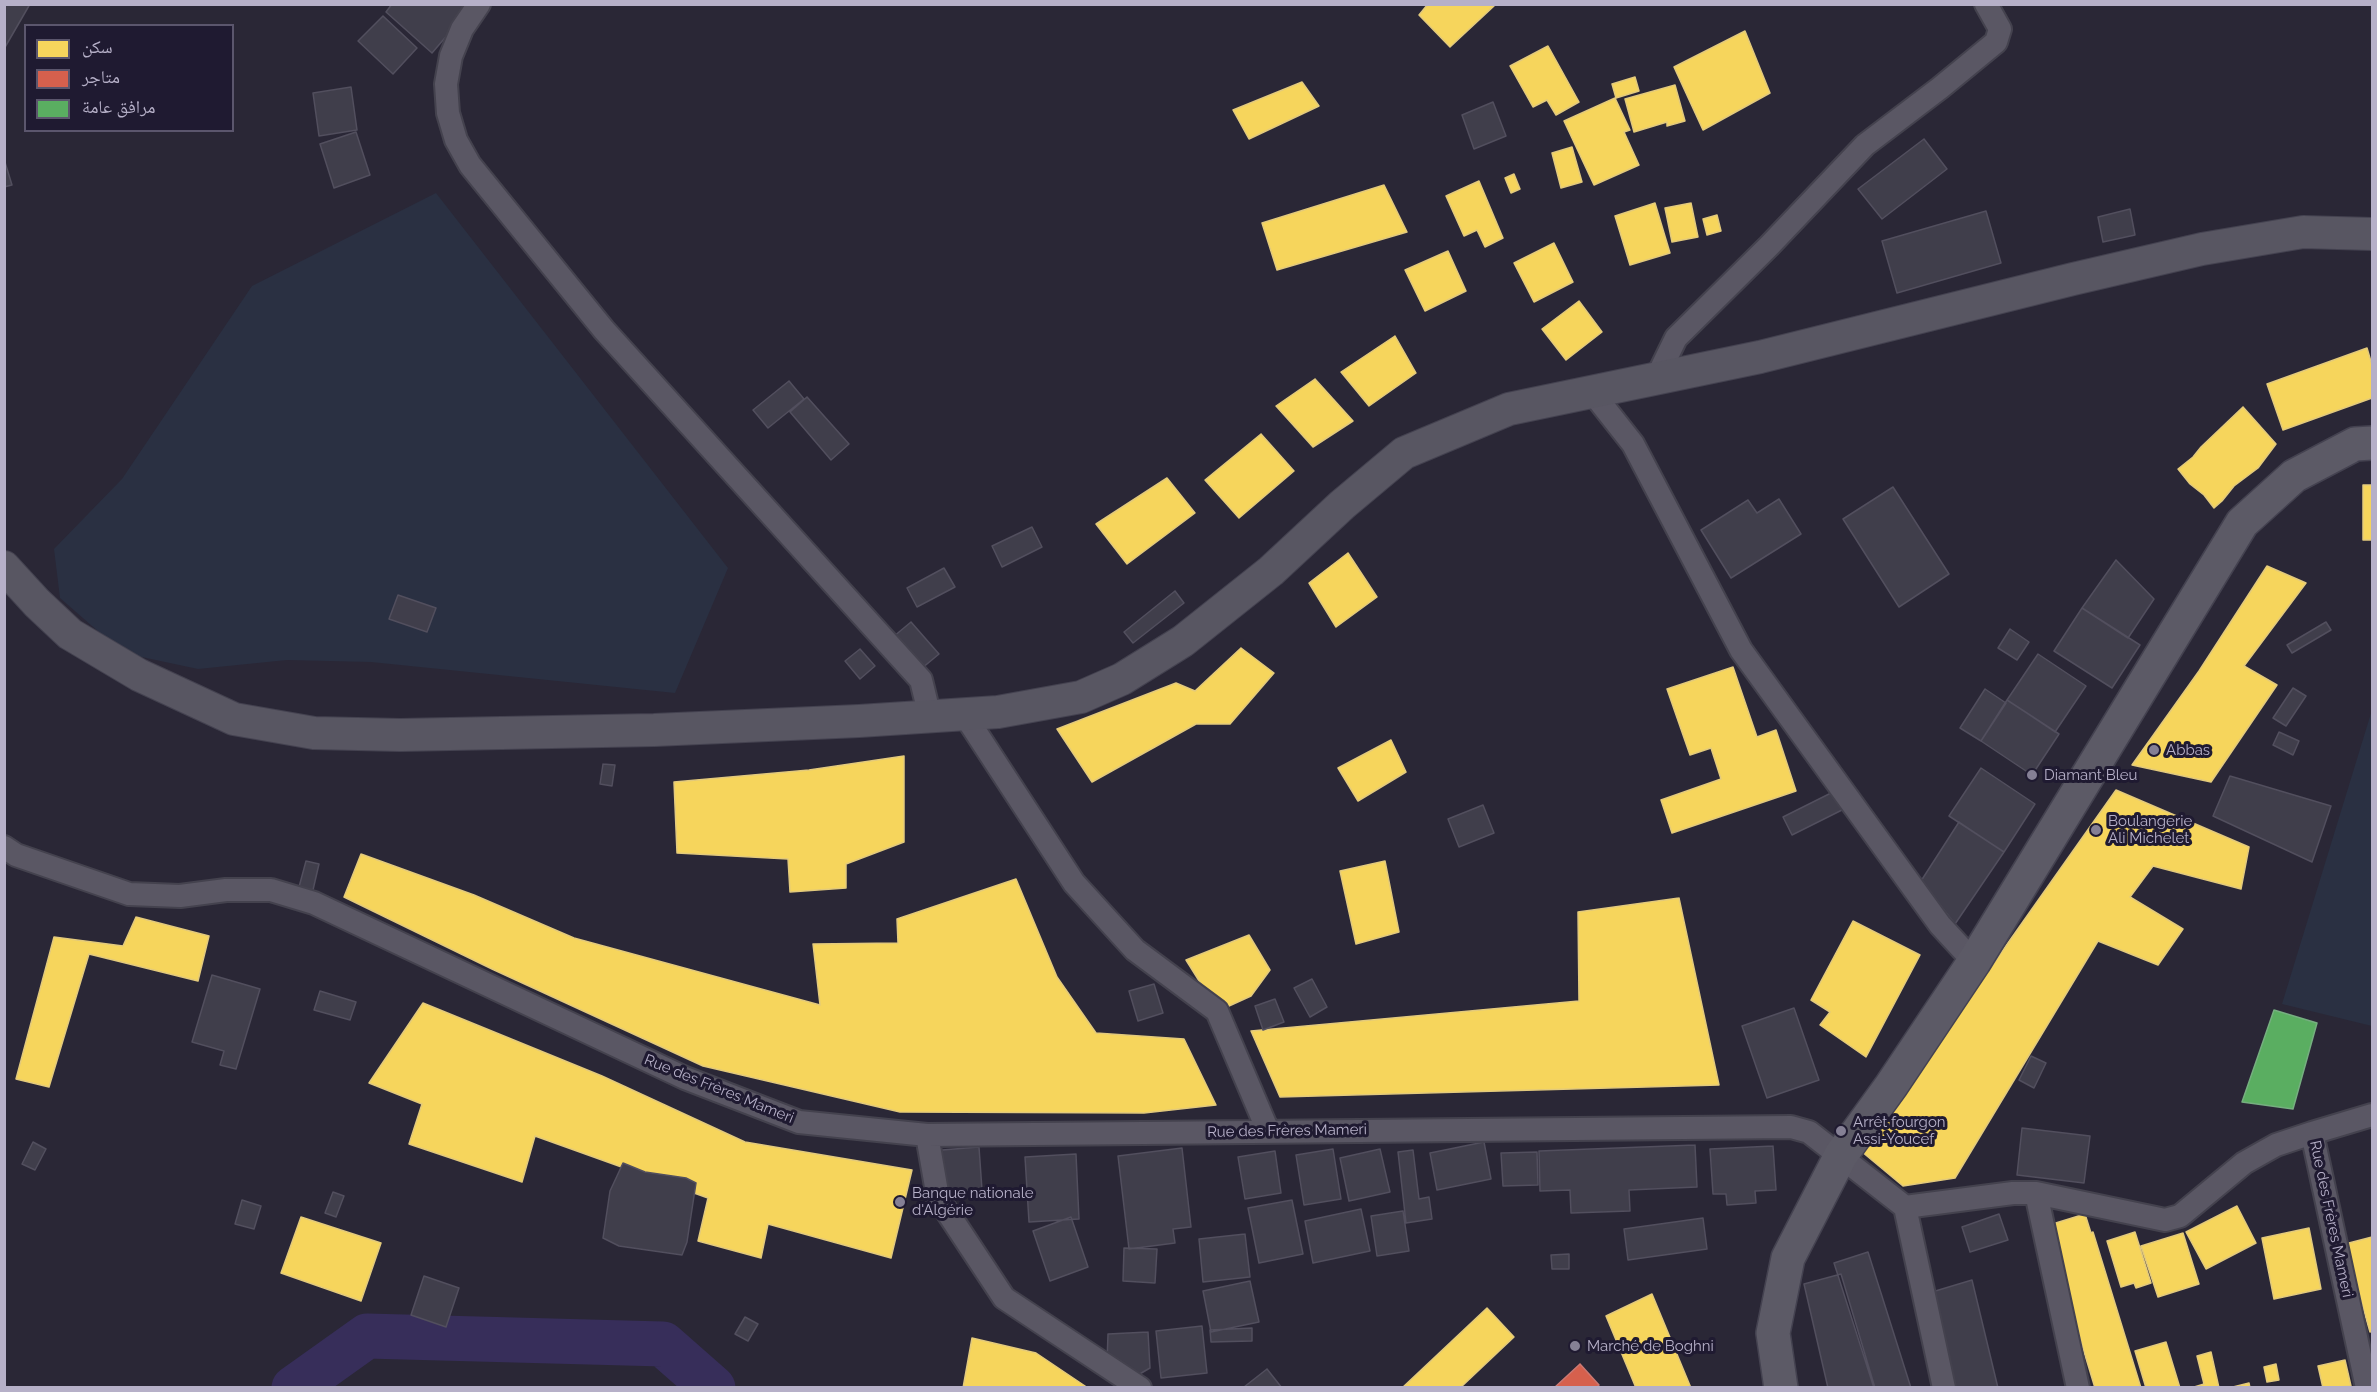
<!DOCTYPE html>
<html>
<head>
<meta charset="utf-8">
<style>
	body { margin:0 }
	#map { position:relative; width:2377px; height:1392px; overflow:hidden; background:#2a2736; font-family:Raleway,"Noto Naskh Arabic",sans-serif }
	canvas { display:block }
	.frame { position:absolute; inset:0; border:6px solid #b6b0c8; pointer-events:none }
	.legend { position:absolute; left:24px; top:24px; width:210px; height:108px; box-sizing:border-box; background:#1f1a31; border:2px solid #5b566d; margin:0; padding:8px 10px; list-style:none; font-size:18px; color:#b6b0c8 }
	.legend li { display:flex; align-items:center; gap:12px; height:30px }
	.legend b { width:30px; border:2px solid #5b566d }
</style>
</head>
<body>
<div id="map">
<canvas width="2377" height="1392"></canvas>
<div class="frame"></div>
<ul class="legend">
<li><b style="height:16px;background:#f6d55c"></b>سكن</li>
<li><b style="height:16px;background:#d6604d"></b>متاجر</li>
<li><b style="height:16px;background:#5aae61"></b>مرافق عامة</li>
</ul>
</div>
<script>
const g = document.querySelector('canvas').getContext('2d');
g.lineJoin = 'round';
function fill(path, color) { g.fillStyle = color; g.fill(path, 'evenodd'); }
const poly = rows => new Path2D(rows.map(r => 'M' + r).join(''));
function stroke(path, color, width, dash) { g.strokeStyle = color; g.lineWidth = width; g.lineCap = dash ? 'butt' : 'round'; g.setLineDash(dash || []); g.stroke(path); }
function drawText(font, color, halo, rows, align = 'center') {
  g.font = font + ' Raleway,sans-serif'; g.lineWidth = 6; g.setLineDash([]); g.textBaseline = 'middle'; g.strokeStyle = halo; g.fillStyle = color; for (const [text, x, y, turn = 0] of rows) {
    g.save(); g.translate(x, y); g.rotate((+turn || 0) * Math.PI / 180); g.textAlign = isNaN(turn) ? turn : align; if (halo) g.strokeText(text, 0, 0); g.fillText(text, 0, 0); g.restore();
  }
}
const green = poly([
	[436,193,728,568,675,693,371,662,287,660,198,669,123,653,60,598,54,549,122,479,252,286],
	[2372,710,2372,1026,2282,1004]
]);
const homes = poly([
	[1428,4,1493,4,1494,6,1450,47,1419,15,1428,4],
	[1745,31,1770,93,1703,130,1674,67,1745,31],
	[1548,46,1579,102,1556,115,1547,100,1533,107,1510,66,1548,46],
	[1635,77,1639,91,1616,98,1612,84,1635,77],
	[1302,82,1319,106,1249,139,1233,110,1302,82],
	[1675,85,1685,121,1667,126,1667,122,1634,132,1625,99,1675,85],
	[1615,98,1630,130,1624,132,1639,165,1594,185,1564,121,1615,98],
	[1572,147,1582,182,1561,188,1552,153,1572,147],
	[1514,174,1520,189,1511,193,1505,178,1514,174],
	[1479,181,1503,238,1485,247,1477,230,1464,236,1446,196,1479,181],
	[1384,185,1407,232,1277,270,1262,223,1384,185],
	[1655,203,1670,253,1630,265,1615,216,1655,203],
	[1691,203,1698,237,1672,242,1665,208,1691,203],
	[1717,215,1721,231,1707,235,1703,219,1717,215],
	[1554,243,1573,282,1534,302,1514,263,1554,243],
	[1448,251,1466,291,1425,311,1405,270,1448,251],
	[1579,301,1602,332,1566,360,1542,329,1579,301],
	[1395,336,1416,373,1369,406,1341,372,1395,336],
	[2367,348,2372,365,2372,398,2283,430,2267,384,2367,348],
	[1315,379,1353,421,1313,447,1276,406,1315,379],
	[2243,407,2276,444,2258,468,2234,486,2222,501,2214,508,2204,495,2190,484,2178,469,2193,457,2201,447,2243,407],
	[1261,434,1294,471,1239,518,1205,480,1261,434],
	[1167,478,1195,513,1127,564,1096,524,1167,478],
	[2363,485,2372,485,2372,540,2363,540,2363,485],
	[1348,553,1377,597,1336,627,1309,583,1348,553],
	[2267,566,2306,583,2244,666,2277,685,2211,782,2132,765,2199,671,2267,566],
	[1241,648,1274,673,1230,724,1196,724,1092,782,1057,729,1176,683,1195,691,1241,648],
	[1733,667,1757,737,1776,730,1796,791,1672,833,1661,800,1721,779,1711,748,1690,755,1667,689,1733,667],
	[1391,740,1406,772,1358,801,1338,768,1391,740],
	[904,756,904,842,846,864,846,888,790,892,788,859,677,853,674,782,809,770,904,756],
	[2116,790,2249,847,2241,889,2153,866,2130,897,2183,929,2158,965,2098,941,1955,1178,1903,1186,1861,1151,2116,790],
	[361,854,474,895,574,938,820,1005,813,944,898,943,897,919,1016,879,1057,977,1096,1033,1184,1039,1216,1105,1144,1113,900,1112,703,1066,492,969,344,897,361,854],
	[1385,861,1399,932,1356,944,1340,871,1385,861],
	[1679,898,1719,1085,1280,1097,1251,1031,1579,1001,1578,912,1679,898],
	[136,917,209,936,198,981,89,954,49,1087,16,1079,54,937,123,946,136,917],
	[1853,921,1920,955,1866,1057,1820,1025,1830,1012,1811,1000,1853,921],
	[1249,935,1270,970,1251,996,1218,1011,1186,960,1249,935],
	[423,1003,602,1076,745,1142,912,1170,891,1258,768,1224,761,1258,698,1241,708,1198,535,1136,522,1182,409,1144,422,1104,369,1083,423,1003],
	[2237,1206,2256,1243,2206,1269,2186,1232,2237,1206],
	[2085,1214,2091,1233,2093,1232,2141,1388,2095,1388,2046,1226,2085,1214],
	[301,1217,381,1243,361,1301,281,1273,301,1217],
	[2309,1228,2321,1289,2274,1299,2262,1238,2309,1228],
	[2135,1232,2151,1283,2136,1288,2134,1283,2121,1287,2107,1241,2135,1232],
	[2183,1233,2199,1284,2158,1297,2141,1246,2183,1233],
	[2372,1237,2372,1331,2370,1332,2345,1244,2372,1237],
	[1652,1294,1691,1388,1636,1388,1606,1316,1652,1294],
	[1487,1308,1514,1337,1460,1388,1402,1388,1487,1308],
	[972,1338,1036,1353,1088,1388,963,1388,972,1338],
	[2166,1342,2180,1388,2146,1388,2135,1351,2166,1342],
	[2211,1352,2219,1388,2191,1388,2204,1384,2197,1356,2211,1352],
	[2345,1360,2351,1386,2323,1388,2318,1366,2345,1360],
	[2276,1364,2279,1380,2267,1382,2264,1367,2276,1364],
	[2249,1383,2250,1388,2229,1388,2249,1383]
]);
const shops = poly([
	[1580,1364,1599,1385,1596,1388,1554,1388,1580,1364]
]);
const public = poly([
	[2274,1010,2317,1023,2293,1109,2242,1102,2274,1010]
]);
const river = poly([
	[294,1388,367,1336,663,1344,713,1388]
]);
const building = poly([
	[4,4,30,4,4,49,4,4],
	[392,4,474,4,432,53,386,12,392,4],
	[383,16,417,48,393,74,358,41,383,16],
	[351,87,357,130,319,136,313,93,351,87],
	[1493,102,1506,136,1474,149,1462,115,1493,102],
	[356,132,370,175,334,188,320,144,356,132],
	[1924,139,1947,169,1882,219,1858,189,1924,139],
	[4,159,12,185,4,187,4,159],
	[2130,209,2135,235,2103,242,2098,217,2130,209],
	[1986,211,2001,263,1897,293,1882,241,1986,211],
	[789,381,804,399,768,428,753,410,789,381],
	[807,397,849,444,831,460,790,412,807,397],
	[1893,487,1949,574,1899,607,1843,519,1893,487],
	[1779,499,1801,534,1731,578,1701,530,1748,500,1757,513,1779,499],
	[1032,527,1042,547,1002,567,992,546,1032,527],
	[2116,560,2154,599,2128,638,2082,608,2116,560],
	[944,568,955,587,917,607,907,588,944,568],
	[1175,591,1184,603,1133,643,1124,632,1175,591],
	[398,595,436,608,427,632,389,619,398,595],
	[2082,608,2140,645,2112,688,2054,651,2082,608],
	[911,622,939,654,921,669,893,637,911,622],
	[2326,622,2331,630,2292,653,2287,645,2326,622],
	[2010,629,2029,642,2017,660,1998,648,2010,629],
	[860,649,875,666,860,679,845,661,860,649],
	[2038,654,2086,686,2055,732,2007,700,2038,654],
	[2293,688,2306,696,2286,726,2273,718,2293,688],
	[1985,689,2006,703,1981,741,1960,728,1985,689],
	[2007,700,2059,734,2032,775,1981,741,2007,700],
	[2279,732,2299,741,2293,755,2273,745,2279,732],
	[603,764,615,765,612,786,600,784,603,764],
	[1981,768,2035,804,2004,852,1949,816,1981,768],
	[2230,776,2331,806,2312,862,2213,816,2230,776],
	[1837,790,1846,808,1792,835,1783,817,1837,790],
	[1483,805,1494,833,1459,847,1448,819,1483,805],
	[1959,822,2004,852,1955,924,1921,881,1959,822],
	[306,861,319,864,313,890,299,887,306,861],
	[212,975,260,989,236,1069,220,1065,224,1051,192,1042,212,975],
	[1312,979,1327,1007,1310,1017,1294,988,1312,979],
	[1154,984,1163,1013,1138,1021,1129,991,1154,984],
	[320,991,356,1002,350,1020,314,1010,320,991],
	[1275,999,1284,1022,1263,1030,1255,1006,1275,999],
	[1794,1008,1819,1080,1767,1098,1742,1026,1794,1008],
	[2031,1056,2046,1063,2034,1088,2019,1080,2031,1056],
	[2022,1128,2090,1136,2084,1183,2017,1175,2022,1128],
	[33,1142,46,1149,35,1170,22,1164,33,1142],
	[1484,1142,1491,1179,1437,1190,1430,1153,1484,1142],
	[1695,1145,1697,1187,1629,1190,1630,1211,1571,1213,1570,1190,1540,1191,1539,1151,1695,1145],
	[1773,1146,1776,1190,1755,1191,1756,1203,1727,1205,1726,1194,1713,1194,1710,1149,1773,1146],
	[979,1147,982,1190,944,1193,942,1150,979,1147],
	[1182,1148,1191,1227,1173,1229,1175,1243,1129,1249,1118,1156,1182,1148],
	[1333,1149,1341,1199,1304,1205,1296,1155,1333,1149],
	[1380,1149,1390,1192,1349,1201,1340,1158,1380,1149],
	[1413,1150,1419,1199,1429,1197,1432,1219,1406,1223,1398,1152,1413,1150],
	[1275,1151,1281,1193,1245,1199,1238,1157,1275,1151],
	[1537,1152,1538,1185,1503,1186,1501,1153,1537,1152],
	[1076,1154,1079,1219,1029,1222,1025,1157,1076,1154],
	[623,1163,645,1172,686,1178,696,1183,687,1242,682,1255,619,1246,603,1238,610,1191,623,1163],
	[333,1192,344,1196,336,1217,325,1213,333,1192],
	[242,1200,261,1206,254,1229,235,1224,242,1200],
	[1292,1200,1303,1254,1259,1263,1248,1208,1292,1200],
	[1361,1209,1370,1251,1313,1263,1305,1221,1361,1209],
	[1403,1211,1409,1251,1377,1256,1371,1216,1403,1211],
	[1999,1214,2008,1240,1970,1252,1962,1227,1999,1214],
	[1071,1217,1088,1267,1050,1281,1033,1231,1071,1217],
	[1703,1218,1707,1249,1628,1260,1624,1229,1703,1218],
	[1245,1234,1250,1277,1203,1282,1199,1239,1245,1234],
	[1124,1248,1157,1249,1155,1283,1123,1281,1124,1248],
	[1868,1252,1911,1388,1874,1388,1834,1263,1868,1252],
	[1569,1254,1569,1269,1552,1269,1551,1255,1569,1254],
	[1841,1274,1875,1388,1828,1388,1804,1284,1841,1274],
	[424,1276,459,1288,446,1327,411,1315,424,1276],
	[1972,1280,1998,1388,1953,1388,1932,1292,1972,1280],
	[1250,1281,1259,1322,1211,1332,1203,1291,1250,1281],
	[745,1317,758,1324,748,1341,735,1334,745,1317],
	[1202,1326,1207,1373,1161,1378,1156,1331,1202,1326],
	[1252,1328,1252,1341,1211,1342,1210,1330,1252,1328],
	[1148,1332,1150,1368,1131,1379,1107,1362,1108,1334,1148,1332],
	[1267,1369,1282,1388,1245,1388,1244,1387,1267,1369]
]);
const street = poly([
	[479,4,462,29,451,56,446,84,448,113,456,140,470,165,604,330,921,680,930,717],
	[1656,379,1676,338,1769,246,1865,145,1940,88,1996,42,2000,29,1986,4],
	[1592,392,1633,444,1741,650,1940,925,1974,962],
	[964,714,1074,883,1135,950,1217,1011,1268,1131],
	[4,847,16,855,129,894,180,896,226,890,271,890,314,903,685,1078,799,1122,927,1135,1791,1127,1809,1132,1905,1207,2013,1193,2036,1193,2165,1220,2180,1216,2244,1163,2276,1145,2312,1133,2367,1388],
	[2312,1133,2372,1115],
	[927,1135,938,1198,1004,1298,1140,1388],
	[2036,1193,2078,1388],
	[1905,1207,1944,1388]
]);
const secondary = poly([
	[4,567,37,603,70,634,139,675,234,719,314,733,400,735,654,730,859,721,998,712,1081,697,1122,679,1183,641,1271,571,1342,505,1404,453,1509,409,1760,357,2073,279,2202,249,2303,232,2372,234]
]);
const primary = poly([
	[1781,1388,1773,1333,1788,1258,1841,1155,1891,1086,1974,962,2242,523,2294,476,2355,444,2372,443]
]);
const markers = [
	[2154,750,6,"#858095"],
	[2032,775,6,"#858095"],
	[2096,830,6,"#858095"],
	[1841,1131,6,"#858095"],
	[900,1202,6,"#858095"],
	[1575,1346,6,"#858095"]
];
const poiNames = [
	["Abbas",2166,750],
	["Diamant Bleu",2044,775],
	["Boulangerie",2108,821],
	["Ali Michelet",2108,838],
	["Arrêt fourgon",1853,1122],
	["Assi-Youcef",1853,1139],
	["Banque nationale",912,1193],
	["d'Algérie",912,1210],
	["Marché de Boghni",1587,1346]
];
const streetNames = [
	["Rue des Frères Mameri",719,1089,22],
	["Rue des Frères Mameri",1287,1131,-1],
	["Rue des Frères Mameri",2331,1219,78]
];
fill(green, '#2a3042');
fill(homes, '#f6d55c');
stroke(homes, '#e3ca7c', 1.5);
fill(shops, '#d6604d');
stroke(shops, '#cc7872', 1.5);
fill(public, '#5aae61');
stroke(public, '#76af80', 1.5);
stroke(river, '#372e5a', 45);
fill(building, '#403e4b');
stroke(building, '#524f5e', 1.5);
stroke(street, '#44424e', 26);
stroke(secondary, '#444250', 34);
stroke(primary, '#444250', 36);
stroke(street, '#5a5764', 22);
stroke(secondary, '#585662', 32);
stroke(primary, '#5c5a66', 33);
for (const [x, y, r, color] of markers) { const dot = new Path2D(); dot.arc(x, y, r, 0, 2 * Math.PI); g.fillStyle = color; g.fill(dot); stroke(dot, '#1f1a31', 2); }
drawText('15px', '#b6b0c8', '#1f1a31', poiNames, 'left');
drawText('15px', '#b6b0c8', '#1f1a31', streetNames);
</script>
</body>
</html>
